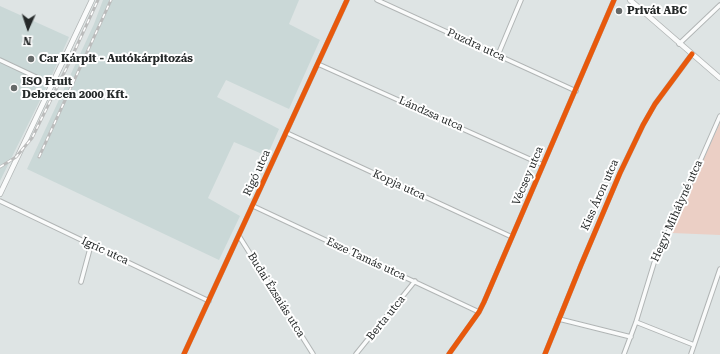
<!DOCTYPE html>
<html>
<head>
<meta charset="utf-8">
<style>
	body { margin:0 }
	#map { position:relative; width:720px; height:354px; overflow:hidden; background:#dee4e4; font-family:"Roboto Serif",serif }
	canvas { display:block }
	.north { position:absolute; left:8px; top:8px; width:40px; height:40px; -webkit-text-stroke:3px #fff; paint-order:stroke; rotate:183deg; font-size:11px; font-weight:700; line-height:16px; text-align:center; color:#252929 }
	.north::after { content:''; display:block; margin:auto; width:14px; height:18px; background:#252929; clip-path:polygon(50% 0,100% 100%,50% 72%,0 100%) }
</style>
</head>
<body>
<div id="map">
<canvas width="720" height="354"></canvas>
<div class="north">N</div>
</div>
<script>
const g = document.querySelector('canvas').getContext('2d');
g.lineJoin = 'round';
function fill(path, color) { g.fillStyle = color; g.fill(path, 'evenodd'); }
const poly = rows => new Path2D(rows.map(r => 'M' + r).join(''));
function stroke(path, color, width, dash) { g.strokeStyle = color; g.lineWidth = width; g.lineCap = dash ? 'butt' : 'round'; g.setLineDash(dash || []); g.stroke(path); }
function drawText(font, color, halo, rows, align = 'center') {
  g.font = font + ' "Roboto Serif",serif'; g.lineWidth = 4; g.setLineDash([]); g.textBaseline = 'middle'; g.strokeStyle = halo; g.fillStyle = color; for (const [text, x, y, turn = 0] of rows) {
    g.save(); g.translate(x, y); g.rotate((+turn || 0) * Math.PI / 180); g.textAlign = isNaN(turn) ? turn : align; if (halo) g.strokeText(text, 0, 0); g.fillText(text, 0, 0); g.restore();
  }
}
const built = poly([
	[103,0,299,0,289,24,320,40,289,109,226,80,217,97,279,129,267,156,234,142,208,198,240,216,219,260,27,169,94,24],
	[0,6,69,37,47,86,0,181]
]);
const green = poly([
	[720,123,720,235,672,233,694,180]
]);
const street = poly([
	[377,0,576,91],
	[679,44,720,5],
	[498,55,521,0],
	[0,60,53,85],
	[318,64,543,165],
	[287,133,512,237],
	[0,201,209,301],
	[253,206,479,312],
	[239,236,313,354],
	[81,282,91,245],
	[559,319,631,337],
	[636,322,694,345],
	[184,354,347,0],
	[356,354,415,281],
	[449,354,479,312,484,302,614,0],
	[545,354,581,265,620,173,643,125,655,104,692,54],
	[624,354,636,322,658,250,672,225,720,116],
	[691,354,720,269]
]);
const secondary = poly([
	[630,0,720,78],
	[0,194,92,0]
]);
const rail = poly([
	[39,157,111,0],
	[0,167,16,157,32,138,69,63,98,0]
]);
const cycleway = poly([
	[184,354,347,0],
	[449,354,479,312,484,302,614,0],
	[545,354,581,265,620,173,643,125,655,104,692,54]
]);
const markers = [
	[619,11,4,"#666a6a"],
	[31,59,4,"#666a6a"],
	[14,88,4,"#666a6a"]
];
const poiNames = [
	["Privát ABC",627,11],
	["Car Kárpit - Autókárpitozás",39,59],
	["ISO Fruit",22,82],
	["Debrecen 2000 Kft.",22,95]
];
const streetNames = [
	["Puzdra utca",476,45,25],
	["Lándzsa utca",431,114,24],
	["Rigó utca",257,173,-65],
	["Vécsey utca",528,176,-67],
	["Kopja utca",399,185,25],
	["Kiss Áron utca",600,195,-66],
	["Hegyi Mihályné utca",677,211,-66],
	["Igric utca",105,251,25],
	["Esze Tamás utca",366,259,25],
	["Budai Ézsaiás utca",276,295,58],
	["Berta utca",386,318,-51]
];
fill(built, '#cad8d7');
fill(green, '#ebcfc5');
stroke(street, '#b1b5b5', 5.5);
stroke(secondary, '#b1b5b5', 6);
stroke(street, '#fafbfb', 3.5);
stroke(secondary, '#fafbfb', 4.5);
stroke(rail, '#bbbcbc', 3);
stroke(rail, '#fff', 1.5, [4.5]);
stroke(cycleway, '#e8590c', 5);
for (const [x, y, r, color] of markers) { const dot = new Path2D(); dot.arc(x, y, r, 0, 2 * Math.PI); g.fillStyle = color; g.fill(dot); stroke(dot, '#fff', 1.5); }
drawText('bold 11px', '#252929', '#fff', poiNames, 'left');
drawText('11px', '#252929', '#fff', streetNames);
</script>
</body>
</html>
